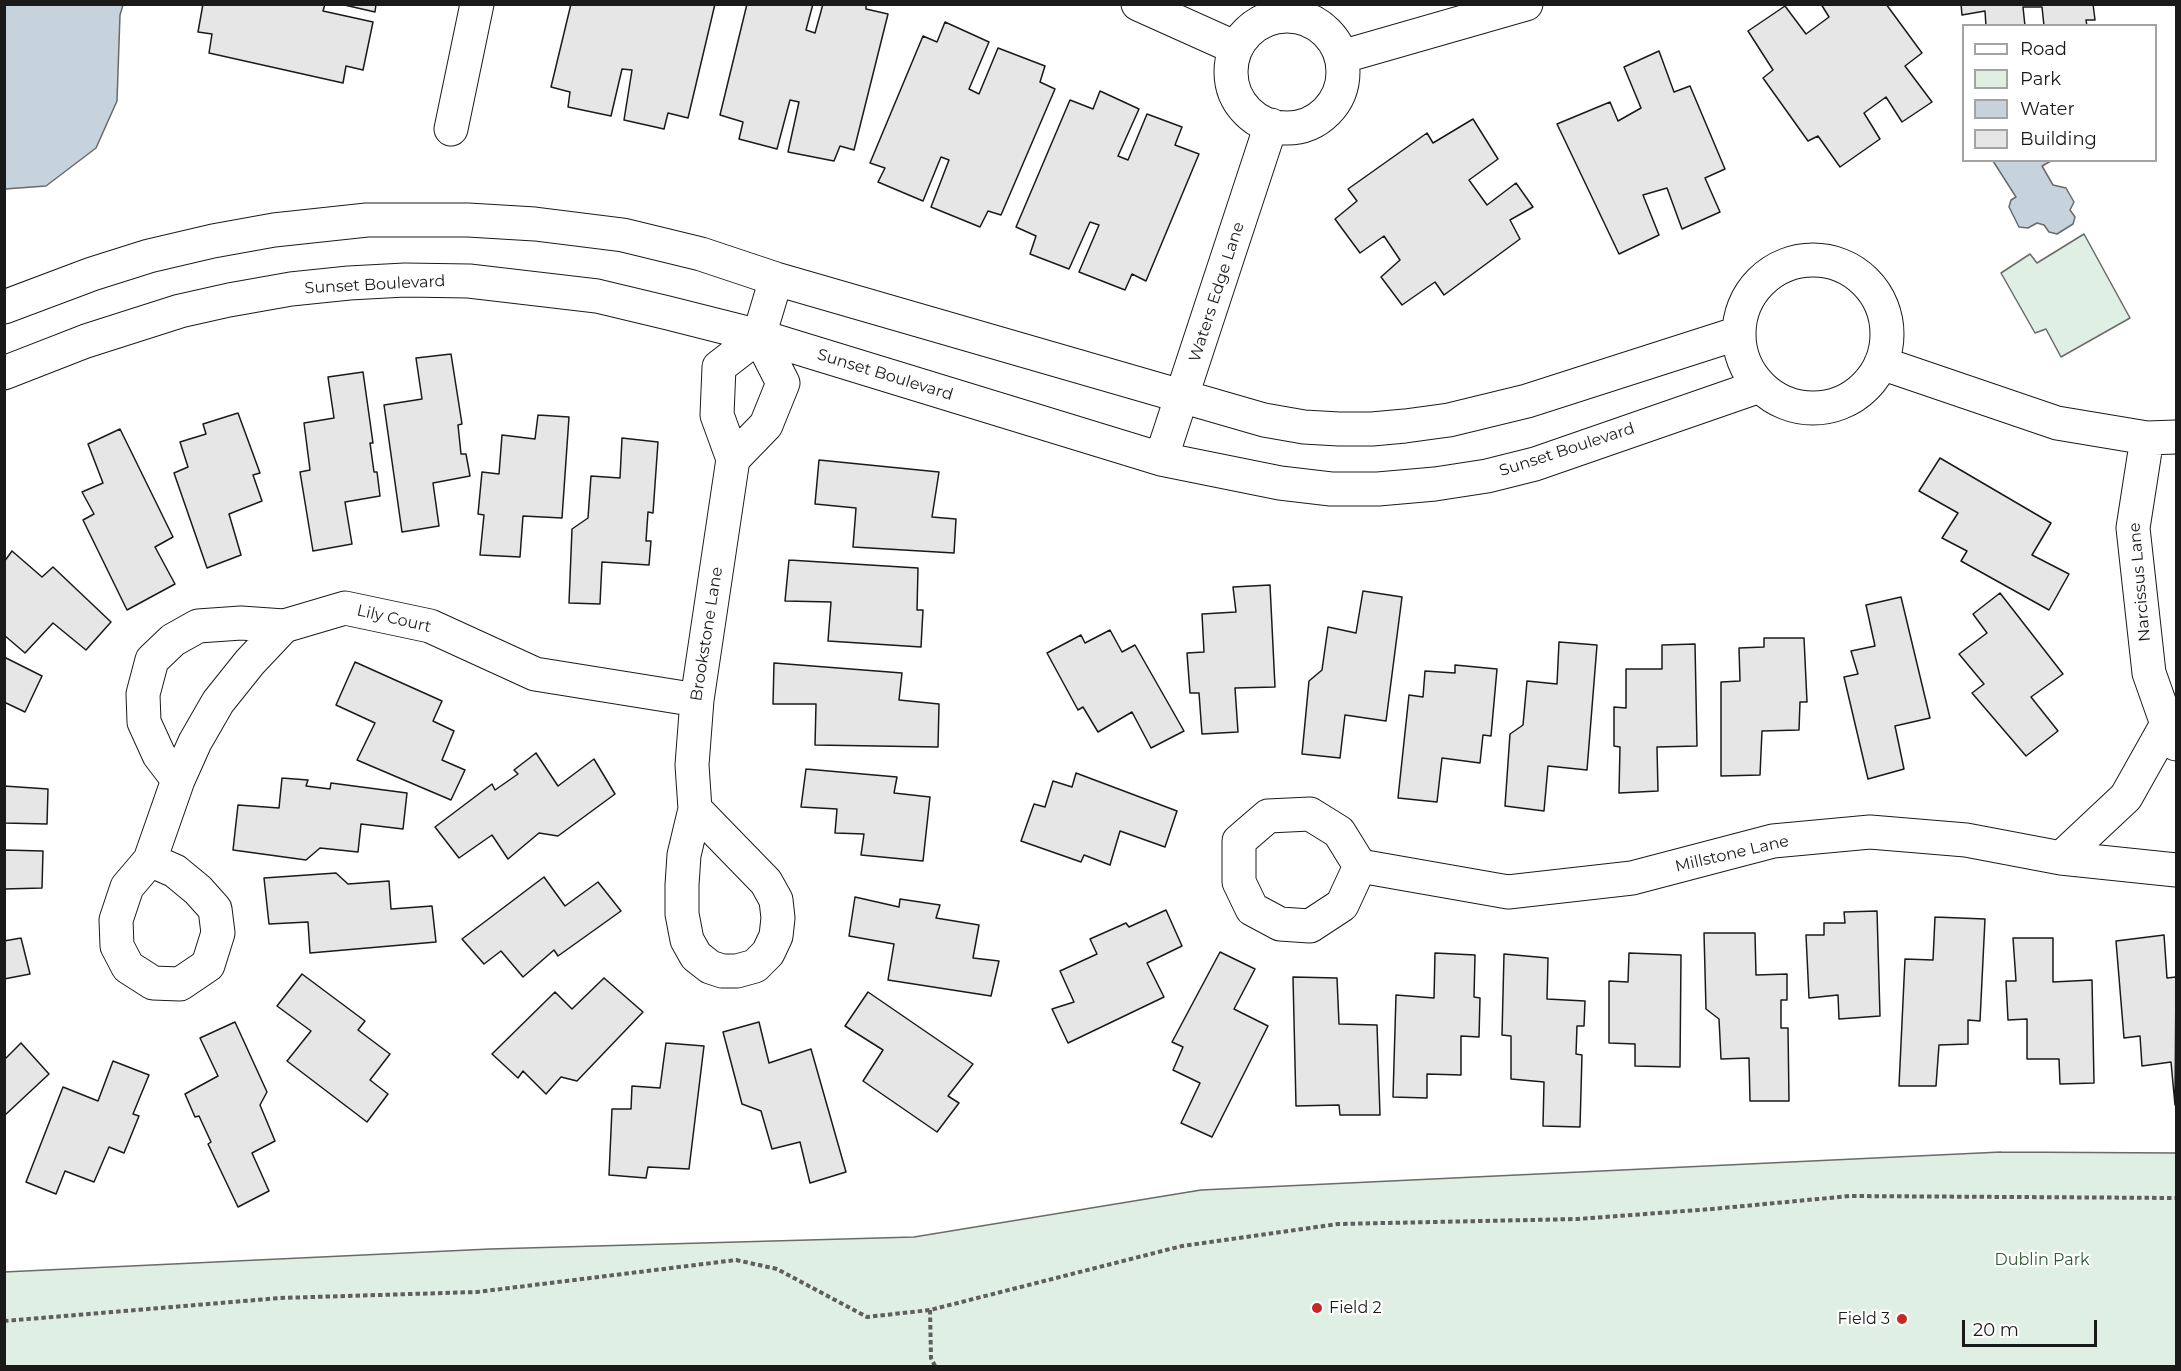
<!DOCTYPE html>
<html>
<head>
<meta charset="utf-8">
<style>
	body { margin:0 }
	#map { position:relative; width:2181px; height:1371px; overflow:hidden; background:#fff; font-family:Montserrat,sans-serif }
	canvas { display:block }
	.frame { position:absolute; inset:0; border:6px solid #1a1a1a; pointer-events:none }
	.legend { position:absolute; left:1962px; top:24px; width:195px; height:138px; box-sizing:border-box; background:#fff; border:2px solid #a3a3a3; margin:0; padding:8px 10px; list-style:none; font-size:18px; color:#1a1a1a }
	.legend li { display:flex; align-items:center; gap:12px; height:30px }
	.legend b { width:30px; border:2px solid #a3a3a3 }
	.scale { position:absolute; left:1962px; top:1320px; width:135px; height:27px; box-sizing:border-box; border:3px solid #1a1a1a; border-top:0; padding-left:8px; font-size:18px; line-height:21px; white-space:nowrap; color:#1a1a1a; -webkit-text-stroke:4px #fff; paint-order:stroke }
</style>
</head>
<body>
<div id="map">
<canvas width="2181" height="1371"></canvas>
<div class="frame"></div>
<ul class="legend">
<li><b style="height:8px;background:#fff"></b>Road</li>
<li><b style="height:16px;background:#e0efe3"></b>Park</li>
<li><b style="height:16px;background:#c6d2dc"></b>Water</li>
<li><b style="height:16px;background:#e6e6e6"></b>Building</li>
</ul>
<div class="scale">20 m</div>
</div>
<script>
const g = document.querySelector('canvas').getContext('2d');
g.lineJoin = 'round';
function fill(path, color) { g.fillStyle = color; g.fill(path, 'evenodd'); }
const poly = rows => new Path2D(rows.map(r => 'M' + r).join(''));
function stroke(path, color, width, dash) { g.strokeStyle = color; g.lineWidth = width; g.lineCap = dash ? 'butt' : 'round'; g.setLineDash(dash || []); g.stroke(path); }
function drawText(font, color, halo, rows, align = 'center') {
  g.font = font + ' Montserrat,sans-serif'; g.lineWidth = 4.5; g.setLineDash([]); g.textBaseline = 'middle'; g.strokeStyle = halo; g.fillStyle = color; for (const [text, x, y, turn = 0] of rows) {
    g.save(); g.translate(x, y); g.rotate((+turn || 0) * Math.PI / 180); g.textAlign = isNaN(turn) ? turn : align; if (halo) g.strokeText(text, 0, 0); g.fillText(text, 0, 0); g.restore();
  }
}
const green = poly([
	[2084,234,2130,318,2061,357,2046,329,2035,333,2001,273,2030,254,2037,263,2084,234],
	[2001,1152,2176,1153,2176,1366,5,1366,4,1272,490,1249,914,1237,1201,1190,2001,1152]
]);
const water = poly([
	[5,4,123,5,120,15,117,101,96,148,46,186,5,189,5,4],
	[1993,161,2051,161,2042,166,2053,185,2066,188,2074,202,2070,210,2075,217,2073,224,2057,234,2049,232,2044,225,2037,223,2028,228,2019,227,2009,207,2011,200,2016,197,1993,161]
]);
const building = poly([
	[203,4,325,4,323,11,373,22,363,70,346,66,343,83,209,53,212,34,198,32,203,4],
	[340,4,376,4,375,12,340,4],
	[571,4,715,4,688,118,668,113,664,129,624,120,632,70,622,69,611,116,568,107,570,92,551,87,571,4],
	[747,4,813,4,806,30,815,33,823,4,866,4,866,9,888,14,854,150,840,146,834,161,788,152,799,102,790,100,777,149,739,139,743,122,720,115,747,4],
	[1821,4,1886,4,1922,53,1905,66,1932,102,1902,122,1886,97,1864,113,1880,139,1840,167,1818,136,1808,141,1763,78,1773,70,1748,31,1785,6,1806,34,1829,17,1821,4],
	[1961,4,2093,4,2095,20,2086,20,2087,26,2044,26,2042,7,2023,7,2025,26,1986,26,1985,11,1962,15,1961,4],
	[945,22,989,42,969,89,979,94,998,48,1045,66,1040,82,1055,89,1001,215,988,211,980,227,931,207,949,160,941,157,923,201,878,182,885,168,870,163,923,36,937,42,945,22],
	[1659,51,1674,92,1690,86,1725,169,1705,178,1720,212,1682,229,1667,188,1643,195,1659,235,1619,254,1557,124,1610,102,1618,121,1641,108,1624,67,1659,51],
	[1100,91,1139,109,1118,156,1128,160,1147,114,1182,127,1175,145,1199,154,1146,281,1132,274,1125,290,1079,272,1099,225,1090,222,1069,269,1030,254,1036,236,1016,227,1070,100,1093,109,1100,91],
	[1473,119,1498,159,1469,180,1487,205,1516,183,1533,207,1510,220,1520,239,1444,295,1435,282,1402,305,1381,277,1400,260,1384,236,1360,253,1335,219,1357,201,1348,189,1427,133,1433,143,1473,119],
	[451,354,462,424,458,425,461,454,466,454,470,476,433,483,439,526,402,532,384,405,422,399,416,358,451,354],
	[363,372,373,443,370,443,374,472,377,472,380,496,345,502,352,544,313,551,300,472,310,470,304,423,334,418,328,377,363,372],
	[238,413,260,473,253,475,262,501,229,514,241,555,207,568,174,473,188,467,180,442,206,434,203,424,238,413],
	[538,415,569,417,562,518,523,516,520,557,480,555,484,515,478,514,482,472,499,474,502,435,535,439,538,415],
	[120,429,173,537,155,547,175,584,127,610,83,520,94,514,82,492,103,483,88,444,120,429],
	[622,438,658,442,653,513,648,512,646,541,651,541,649,565,602,562,600,604,569,603,572,529,588,518,591,476,620,478,622,438],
	[1940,458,2051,523,2032,555,2069,574,2049,610,1961,561,1967,551,1942,538,1958,513,1919,491,1940,458],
	[819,460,939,472,932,517,956,519,954,553,853,547,856,508,815,504,819,460],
	[12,551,42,577,53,567,111,622,86,650,53,623,25,653,4,635,4,562,12,551],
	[789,560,918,568,917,610,923,610,921,647,828,641,831,602,785,601,789,560],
	[1270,585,1275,687,1235,688,1238,732,1202,734,1199,693,1190,693,1187,653,1204,652,1202,614,1236,612,1233,587,1270,585],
	[1363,591,1402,597,1386,721,1345,715,1340,758,1302,754,1309,681,1322,670,1328,627,1356,633,1363,591],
	[2000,593,2063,674,2031,697,2058,731,2026,756,1972,693,1984,684,1959,654,1987,633,1973,614,2000,593],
	[1901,597,1930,718,1895,726,1904,769,1868,779,1844,677,1858,674,1851,651,1875,646,1866,605,1901,597],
	[1110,630,1122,652,1135,645,1184,731,1151,748,1132,712,1098,732,1083,707,1078,710,1047,653,1081,635,1085,643,1110,630],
	[1764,638,1804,638,1807,702,1800,702,1799,730,1762,731,1760,775,1721,776,1721,682,1740,681,1739,648,1764,647,1764,638],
	[1559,642,1597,645,1587,770,1548,766,1544,811,1505,806,1510,734,1523,725,1527,681,1557,684,1559,642],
	[1695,644,1697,746,1657,747,1658,791,1619,793,1620,747,1614,746,1614,707,1626,708,1626,669,1662,669,1662,645,1695,644],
	[4,657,42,676,25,712,4,702,4,657],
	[355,662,442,701,433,721,454,731,442,760,465,770,451,800,357,760,375,723,336,705,355,662],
	[774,663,902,673,899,700,939,704,938,747,815,745,816,704,773,704,774,663],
	[1455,665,1497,669,1491,736,1483,735,1480,763,1442,758,1437,802,1398,798,1409,695,1423,697,1425,671,1455,673,1455,665],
	[536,753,558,786,594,759,615,794,558,836,539,833,508,859,492,835,459,858,435,827,492,784,495,790,518,774,514,770,536,753],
	[806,769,897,777,894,793,930,797,923,861,861,855,864,834,835,833,837,809,801,807,806,769],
	[1076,773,1177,811,1165,847,1120,831,1110,865,1084,855,1081,862,1021,841,1034,804,1045,807,1053,781,1072,787,1076,773],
	[282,778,308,780,306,786,330,789,331,783,407,793,403,829,361,824,358,852,320,848,306,860,233,850,238,805,279,808,282,778],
	[4,786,48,789,47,824,4,823,4,786],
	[4,850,43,851,42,888,4,889,4,850],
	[336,873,348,884,389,881,391,909,432,906,436,942,310,953,308,922,269,924,264,878,336,873],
	[544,877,565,906,598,882,621,911,558,956,554,950,523,977,501,951,484,964,462,939,544,877],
	[855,897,899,907,900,899,940,905,936,918,979,925,973,958,999,961,991,996,888,980,894,944,849,936,855,897],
	[1166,910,1182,946,1147,963,1164,997,1068,1043,1052,1009,1074,1002,1060,971,1097,954,1090,939,1126,923,1129,927,1166,910],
	[1877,911,1880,1016,1839,1019,1838,995,1809,998,1806,935,1824,935,1824,923,1845,923,1844,912,1877,911],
	[1935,917,1985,919,1980,1021,1968,1020,1968,1044,1939,1045,1936,1086,1899,1086,1905,959,1933,960,1935,917],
	[1704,933,1755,933,1756,975,1787,974,1787,1000,1781,1000,1781,1028,1788,1028,1789,1101,1750,1101,1749,1058,1721,1059,1719,1019,1706,1009,1704,933],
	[2164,935,2167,978,2176,977,2175,1105,2171,1062,2142,1066,2140,1036,2124,1038,2116,941,2164,935],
	[21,938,30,974,4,979,4,941,21,938],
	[2013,938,2053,938,2053,982,2092,980,2094,1083,2060,1084,2059,1059,2027,1059,2027,1019,2008,1020,2006,981,2016,981,2013,938],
	[1220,952,1255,969,1234,1009,1268,1026,1212,1137,1181,1123,1200,1083,1173,1070,1183,1047,1172,1042,1220,952],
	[1435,953,1475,955,1474,997,1480,998,1479,1037,1461,1036,1461,1075,1427,1074,1427,1098,1393,1097,1396,995,1434,998,1435,953],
	[1629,953,1681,955,1680,1067,1635,1066,1635,1044,1609,1043,1609,981,1628,982,1629,953],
	[1504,954,1548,958,1547,999,1585,1001,1584,1026,1577,1026,1576,1054,1582,1055,1580,1127,1543,1126,1544,1082,1511,1079,1511,1036,1502,1035,1504,954],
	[302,974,365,1021,358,1030,390,1054,370,1080,388,1094,367,1122,287,1061,311,1031,277,1006,302,974],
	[1293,977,1337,978,1339,1024,1377,1025,1380,1115,1340,1115,1339,1105,1296,1106,1293,977],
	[604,978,643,1012,577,1081,561,1077,546,1094,523,1071,518,1078,492,1054,555,992,572,1009,604,978],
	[868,992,973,1064,948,1096,959,1103,937,1132,863,1081,883,1050,845,1026,868,992],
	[235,1022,267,1092,260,1105,275,1141,252,1153,269,1191,238,1207,208,1144,211,1142,199,1116,195,1117,185,1094,218,1076,200,1038,235,1022],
	[759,1022,769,1063,811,1049,846,1172,810,1183,800,1142,772,1149,761,1111,742,1104,723,1032,759,1022],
	[21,1043,49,1074,4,1116,4,1060,21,1043],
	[666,1043,704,1046,689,1169,648,1167,646,1178,609,1175,612,1109,631,1109,632,1086,660,1088,666,1043],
	[113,1061,149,1075,133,1114,139,1116,124,1153,109,1147,94,1182,65,1171,56,1194,26,1182,63,1087,98,1101,113,1061]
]);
const path = poly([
	[930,1310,931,1358,935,1366],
	[4,1321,280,1298,477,1292,736,1260,777,1269,867,1317,930,1310,1182,1246,1338,1224,1578,1219,1712,1209,1850,1196,2176,1198]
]);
const street = poly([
	[1138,4,1236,48],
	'1231 72a56 56 0 1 1 112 0a56 56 0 1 1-112 0Z',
	[1341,57,1526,4],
	[451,129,477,4],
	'1739 334a74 74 0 1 1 148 0a74 74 0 1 1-148 0Z',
	[4,307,92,274,149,256,213,241,274,230,367,220,468,220,535,224,623,235,701,254,776,279,1264,420,1304,427,1339,429,1372,429,1405,426,1449,420,1527,401,1739,333],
	[759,336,783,383,766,425,733,459,717,415,719,367,759,336,776,279],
	[1881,363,2057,423,2147,438,2176,437],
	[4,373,86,341,180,311,229,300,291,289,349,283,405,280,469,281,597,296,668,313,759,336,1161,459,1280,483,1331,489,1378,489,1435,484,1487,476,1535,464,1760,386],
	[2147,438,2133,528,2149,673,2167,724,2176,744],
	[1161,459,1271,125],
	[178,780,159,755,144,722,143,694,152,660,173,640,198,626,241,623,284,626],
	[695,809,766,882,776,900,778,918,776,936,768,953,755,966,737,971,722,971,710,967,696,956,687,940,682,914,682,885,684,855,695,809],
	[695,809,692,765,697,700,733,459],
	[1310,814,1339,832,1360,866,1342,905,1310,926,1280,924,1252,909,1239,882,1239,841,1268,816,1310,814],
	[2061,858,2126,797,2167,724],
	[150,860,178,780,195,742,218,702,250,662,284,626,345,608,430,626,535,674,697,700],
	[150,860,175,871,198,890,215,909,218,933,208,965,180,984,153,983,128,967,117,946,116,920,127,887,150,860],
	[1360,866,1508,892,1632,878,1773,841,1870,832,1966,840,2061,858,2176,870]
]);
const markers = [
	[1317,1308,6,"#c62828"],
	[1902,1319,6,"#c62828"]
];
const streetNames = [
	["Sunset Boulevard",375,285,-3],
	["Waters Edge Lane",1217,292,-72],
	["Sunset Boulevard",885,375,17],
	["Sunset Boulevard",1567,450,-18],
	["Narcissus Lane",2140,582,-95],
	["Lily Court",394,619,13],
	["Brookstone Lane",707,634,-81],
	["Millstone Lane",1732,854,-13]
];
const parkNames = [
	["Dublin Park",2042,1260]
];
const poiNames = [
	["Field 2",1329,1308],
	["Field 3",1890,1319,"right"]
];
fill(green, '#e0efe3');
stroke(green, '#6a6a6a', 1.5);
fill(water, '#c6d2dc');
stroke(water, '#6a6a6a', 1.5);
fill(building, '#e6e6e6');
stroke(building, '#1a1a1a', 1.5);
stroke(street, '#1a1a1a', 35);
stroke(path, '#5f5f5f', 4, [4.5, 3]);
stroke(street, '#fff', 33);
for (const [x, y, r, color] of markers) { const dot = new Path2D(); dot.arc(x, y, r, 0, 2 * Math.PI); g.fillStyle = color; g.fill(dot); stroke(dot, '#fff', 2); }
drawText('16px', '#1a1a1a', '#fff', streetNames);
drawText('16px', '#2b5a34', '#fff', parkNames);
drawText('16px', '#1a1a1a', '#fff', poiNames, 'left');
</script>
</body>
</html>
